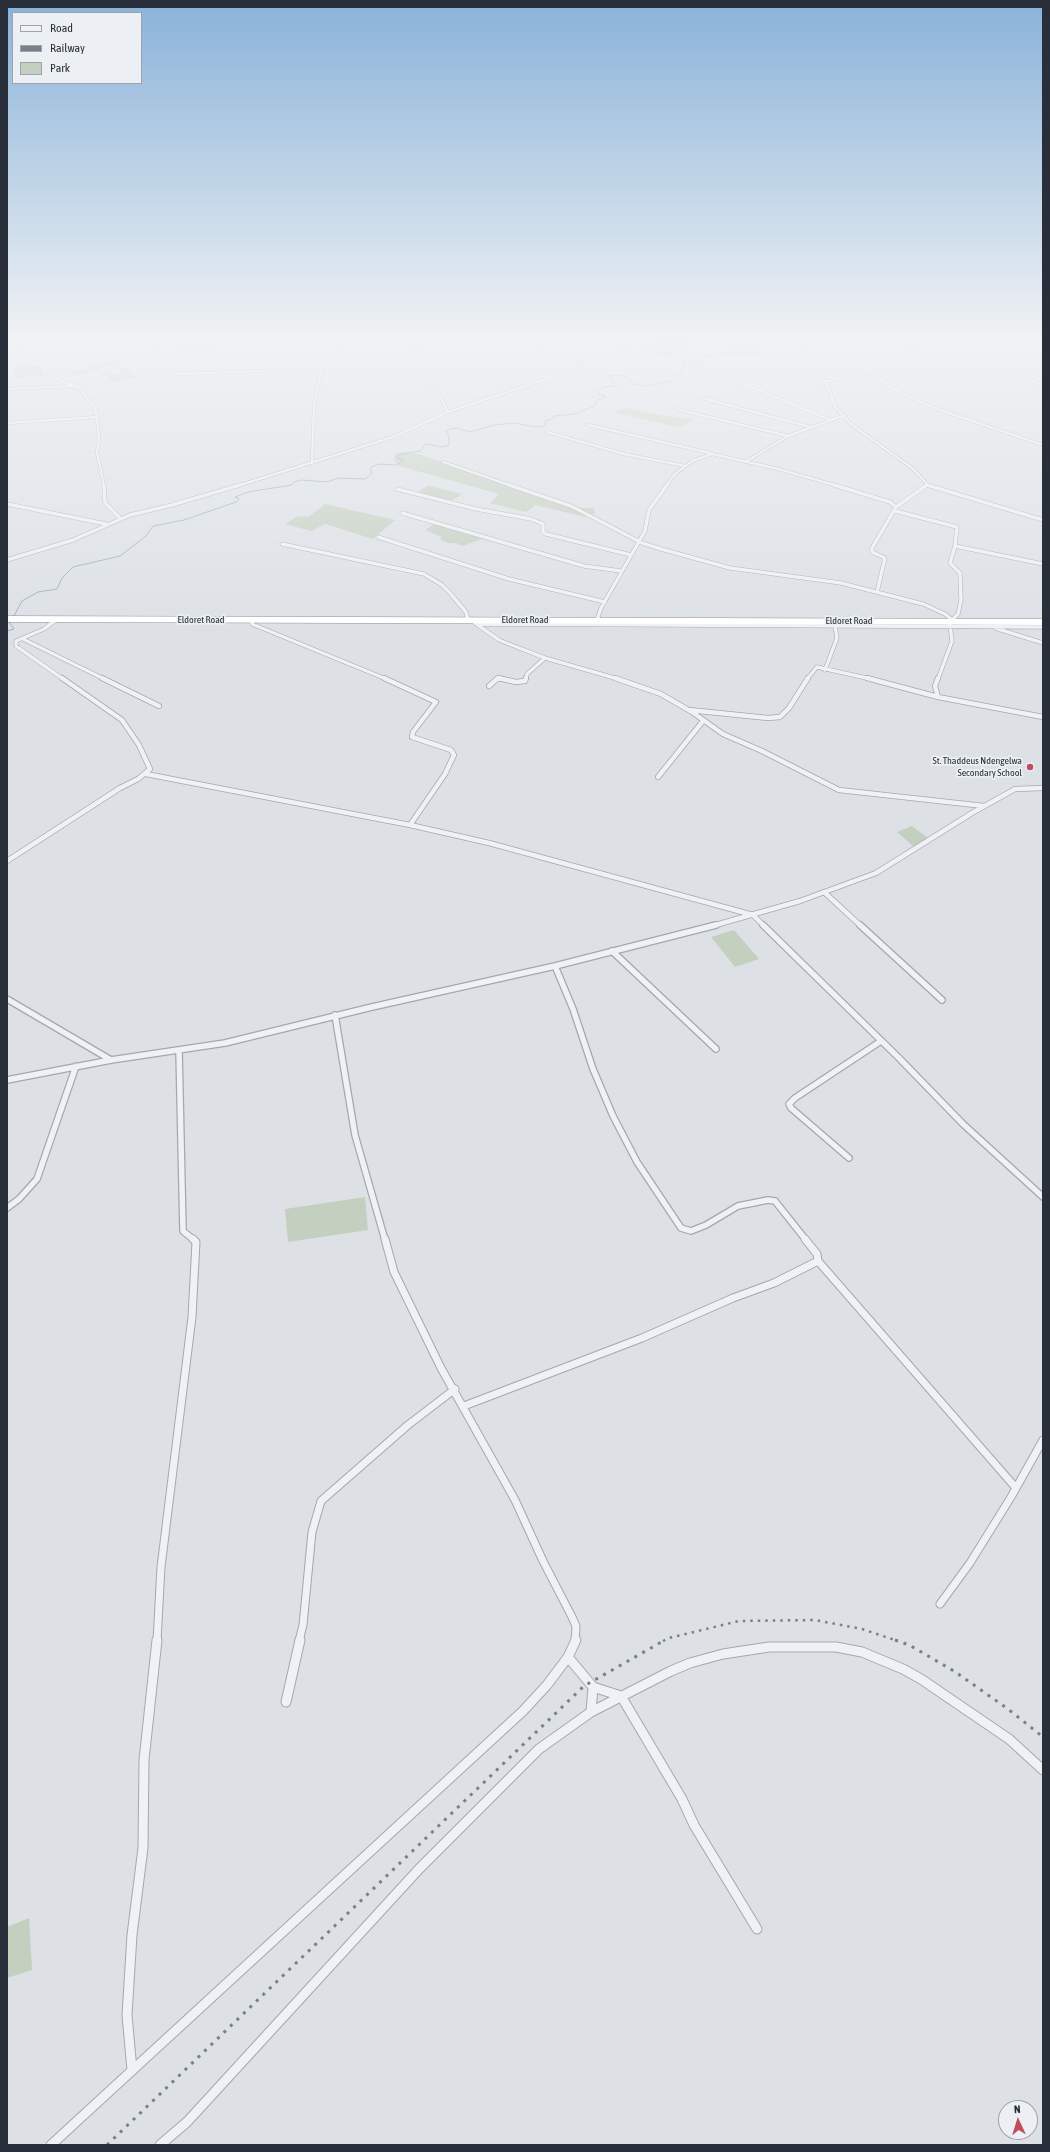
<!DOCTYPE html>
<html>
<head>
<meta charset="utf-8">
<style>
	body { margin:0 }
	#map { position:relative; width:1050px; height:2152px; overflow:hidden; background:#dde1e6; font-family:"Asap Condensed",sans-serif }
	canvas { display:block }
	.frame { position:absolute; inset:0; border:8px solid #282f3b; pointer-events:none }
	.legend { position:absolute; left:12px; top:12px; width:130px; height:72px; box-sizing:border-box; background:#eceff4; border:1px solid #9ea2aa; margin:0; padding:5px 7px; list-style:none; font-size:12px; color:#282f3b }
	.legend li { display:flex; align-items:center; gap:8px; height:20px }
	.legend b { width:20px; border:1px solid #9ea2aa }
	.north { position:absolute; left:998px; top:2100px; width:40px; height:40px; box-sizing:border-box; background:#eceff4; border:1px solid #9ea2aa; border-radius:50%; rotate:356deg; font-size:11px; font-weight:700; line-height:16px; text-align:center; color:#282f3b }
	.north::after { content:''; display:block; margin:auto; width:14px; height:18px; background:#c24b5e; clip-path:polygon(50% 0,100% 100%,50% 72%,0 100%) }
</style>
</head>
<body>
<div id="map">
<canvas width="1050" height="2152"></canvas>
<div class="frame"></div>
<ul class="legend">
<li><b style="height:5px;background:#eff1f4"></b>Road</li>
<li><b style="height:5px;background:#78808e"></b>Railway</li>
<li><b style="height:11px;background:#c3cfbf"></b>Park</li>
</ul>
<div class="north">N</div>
</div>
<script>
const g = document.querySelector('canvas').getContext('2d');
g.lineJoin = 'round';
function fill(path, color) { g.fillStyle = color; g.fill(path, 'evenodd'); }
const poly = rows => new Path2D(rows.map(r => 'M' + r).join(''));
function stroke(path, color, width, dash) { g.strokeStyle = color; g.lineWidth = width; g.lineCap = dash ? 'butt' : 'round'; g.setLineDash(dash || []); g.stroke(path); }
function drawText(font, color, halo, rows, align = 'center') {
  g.font = font + ' "Asap Condensed",sans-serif'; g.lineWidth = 3.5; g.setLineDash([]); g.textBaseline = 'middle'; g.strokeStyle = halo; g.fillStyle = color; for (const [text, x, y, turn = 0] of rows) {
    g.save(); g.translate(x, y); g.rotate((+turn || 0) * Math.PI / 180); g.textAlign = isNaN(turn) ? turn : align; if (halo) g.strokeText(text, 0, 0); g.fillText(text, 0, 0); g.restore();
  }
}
const green = poly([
	[668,335,697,340,666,358,637,348],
	[111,361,117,363,77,376,71,373],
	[43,365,44,376,15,378,15,367],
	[127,367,131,371,126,372,137,377,113,383,110,378,100,374,110,371,115,375,122,373,119,369],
	[628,408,667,416,693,419,681,428,612,412],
	[403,452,415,453,499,480,580,508,594,508,595,513,585,517,535,505,526,512,490,503,499,494,399,466,394,460,395,454],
	[429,485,431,486,462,494,450,502,416,493],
	[325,504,395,520,373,539,325,524,311,531,285,524,298,516,308,517],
	[436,523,484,538,463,546,457,544,458,543,448,543,440,539,442,537,425,530],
	[912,826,928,838,914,847,897,832],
	[734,930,759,959,735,967,711,937],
	[365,1197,368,1230,288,1242,285,1209],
	[29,1918,32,1970,7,1978,7,1927]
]);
const stream = poly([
	[758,334,755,338,759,342,750,346,759,349,761,353],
	[14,616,22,601,38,592,57,589,62,578,73,567,120,556,146,536,153,526,184,520,236,502,239,499,235,497,248,492,292,485,294,482,302,480,327,482,339,478,365,479,372,473,370,469,373,466,380,464,396,465,402,462,403,459,397,458,397,455,420,451,426,444,442,447,449,445,449,437,446,431,450,429,456,428,470,432,494,425,514,423,536,427,545,426,545,421,553,419,554,416,574,414,595,406,597,400,605,398,604,395,598,394,602,387,616,386,608,375,622,376,630,379,633,384,647,386,671,381,683,371,683,364,699,363,706,356,730,352,761,353],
	[7,631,14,629,9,622]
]);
const streetFar5 = poly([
	[23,334,17,347,31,363,41,367,60,381,79,387,96,410,99,439,97,452,104,486],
	[137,334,155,347,161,354,164,362,177,374,262,371],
	[494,334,501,339,522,344,575,366],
	[601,334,635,347],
	[348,337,438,340,470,334],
	[410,340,448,412],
	[148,341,176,334],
	[803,352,813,363,830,391,835,407,852,425,912,468,929,486],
	[162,357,239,336],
	[870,370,893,389,934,408,1043,445],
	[1030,379,1043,386],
	[740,382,830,420],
	[823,382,861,374,903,355,913,346,919,344,941,340,1043,338],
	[7,389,73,386],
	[702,398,810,427],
	[676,409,788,436],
	[7,423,98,417],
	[588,425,710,453],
	[547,432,624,454,685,466],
	[747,461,788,436,845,415],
	[443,462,512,486],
	[312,463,314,404,322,368,348,337],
	[237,486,393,437,448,412,543,380,575,366,631,349,668,334],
	[666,486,675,474,692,461,712,454,778,469,838,486]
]);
const streetFar4 = poly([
	[104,485,105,503,121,519],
	[509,485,571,506,642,543,661,549,730,568,841,583,923,604,945,614,955,622],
	[834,485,890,502,896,507],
	[927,485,1043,520],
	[397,489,476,509,531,519,543,524,543,532,546,534,631,555],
	[7,504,106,524],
	[895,511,957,527,955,546,1043,564],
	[402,513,584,566,621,571],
	[378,537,509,579,605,602],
	[282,544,424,574,442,585,450,593,466,612,468,620],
	[7,560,73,540,130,515,172,505,240,485],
	[877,592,885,558,872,552,872,548,896,507,927,485],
	[57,619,44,629,16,641,16,646,63,679],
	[953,619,958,614,961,600,960,573,950,563,955,546],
	[252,620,252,624,386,679],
	[597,620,601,608,645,531,649,510,667,485],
	[475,623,499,640,514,646,545,658,618,679],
	[476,624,1043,627],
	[995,628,1043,643],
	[23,639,104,679],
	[825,670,837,638,835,626],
	[497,679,503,679],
	[526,679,527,674,545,658],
	[807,679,817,667,871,679],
	[938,679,952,641,950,625]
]);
const streetFar3 = poly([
	[102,678,159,706],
	[384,678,436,702,413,732,412,737,451,750,454,755,445,774,410,825],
	[498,678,516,682,525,681,526,678],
	[615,678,661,694,692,712,723,734,762,751,839,790,984,806],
	[867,678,938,697],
	[938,678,935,686,938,697,1043,717],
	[489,686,498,678],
	[689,710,768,718,780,717,789,708,808,678],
	[146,774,410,825,489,843,753,915,764,926],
	[658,777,703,721],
	[7,861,120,788,138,779,150,769,139,745,122,720,62,678],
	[824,892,861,926],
	[712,926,800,901,876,873,972,813,1015,789,1043,788]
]);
const streetFar2 = poly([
	[763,925,899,1058,963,1124,1043,1197],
	[860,925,942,1000],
	[612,951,716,1049],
	[555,966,573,1009,593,1069,613,1116,637,1162,681,1228,691,1231,706,1225,738,1206,768,1200,775,1201,806,1240],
	[7,999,111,1060],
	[335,1015,355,1135,385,1240],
	[179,1050,183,1231,194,1240],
	[7,1080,111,1060,225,1043,372,1007,555,966,716,925],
	[849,1158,791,1108,789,1104,795,1098,881,1041],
	[7,1208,19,1199,37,1179,76,1066]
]);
const streetFar1 = poly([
	[385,1239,394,1272,441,1368,515,1500,543,1561,572,1617,576,1626,575,1641],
	[818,1261,1016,1488],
	[464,1406,642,1338,733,1298,774,1283,818,1261,817,1254,805,1239],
	[940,1604,970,1563,1011,1497,1043,1440],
	[157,1641,161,1567,192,1317,196,1242,193,1239],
	[299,1641,303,1625,312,1532,321,1501,408,1425,455,1389]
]);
const street = poly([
	[568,1657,593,1687,621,1696,682,1799,694,1825,757,1929],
	[286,1702,300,1640],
	[591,1712,593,1687],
	[132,2070,127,2015,132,1935,143,1848,144,1760,157,1640],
	[51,2145,523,1711,547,1685,568,1657,576,1640],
	[160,2145,187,2122,419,1869,539,1749,591,1712,671,1671,690,1663,723,1654,769,1647,836,1647,862,1652,903,1669,921,1679,1009,1739,1043,1770]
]);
const highway = poly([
	[7,619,1043,622]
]);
const railFar1 = poly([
	[663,1641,669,1638,739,1621,815,1620,862,1629,898,1641]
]);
const rail = poly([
	[895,1640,909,1645,954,1671,1008,1709,1043,1737],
	[107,2145,584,1686,665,1640]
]);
const markers = [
	[1030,767,4,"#c24b5e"]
];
const farStreetnames = [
	["Eldoret Road",201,620],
	["Eldoret Road",525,620],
	["Eldoret Road",849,621]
];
const farPoinames = [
	["St. Thaddeus Ndengelwa",1022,761],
	["Secondary School",1022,773]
];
fill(green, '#c3cfbf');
stroke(stream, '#9bafc3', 1);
stroke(streetFar5, '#a3a8af', 3.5);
stroke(streetFar4, '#a3a8af', 4.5);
stroke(streetFar3, '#a3a8af', 6);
stroke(streetFar2, '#a3a8af', 8);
stroke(streetFar1, '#a3a8af', 9);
stroke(street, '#a3a8af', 11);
stroke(highway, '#868e9b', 7);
stroke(streetFar5, '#eff1f4', 2.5);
stroke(streetFar4, '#eff1f4', 3.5);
stroke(streetFar3, '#eff1f4', 4.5);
stroke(streetFar2, '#eff1f4', 5.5);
stroke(streetFar1, '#eff1f4', 7);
stroke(street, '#eff1f4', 9);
stroke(highway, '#fff', 6);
stroke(railFar1, '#78808e', 2.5, [2.5, 5]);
stroke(rail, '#78808e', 3, [3, 6]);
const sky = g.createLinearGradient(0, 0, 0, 635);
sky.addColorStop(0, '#89b2d9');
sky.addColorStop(0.53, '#f0f2f4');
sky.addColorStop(1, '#f0f2f400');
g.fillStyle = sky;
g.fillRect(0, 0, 1050, 635);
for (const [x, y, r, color] of markers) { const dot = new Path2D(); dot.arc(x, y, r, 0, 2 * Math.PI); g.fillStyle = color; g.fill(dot); stroke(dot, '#eceff4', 1.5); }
drawText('10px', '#282f3b', '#eceff4', farStreetnames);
drawText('10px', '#282f3b', '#eceff4', farPoinames, 'right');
</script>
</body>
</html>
